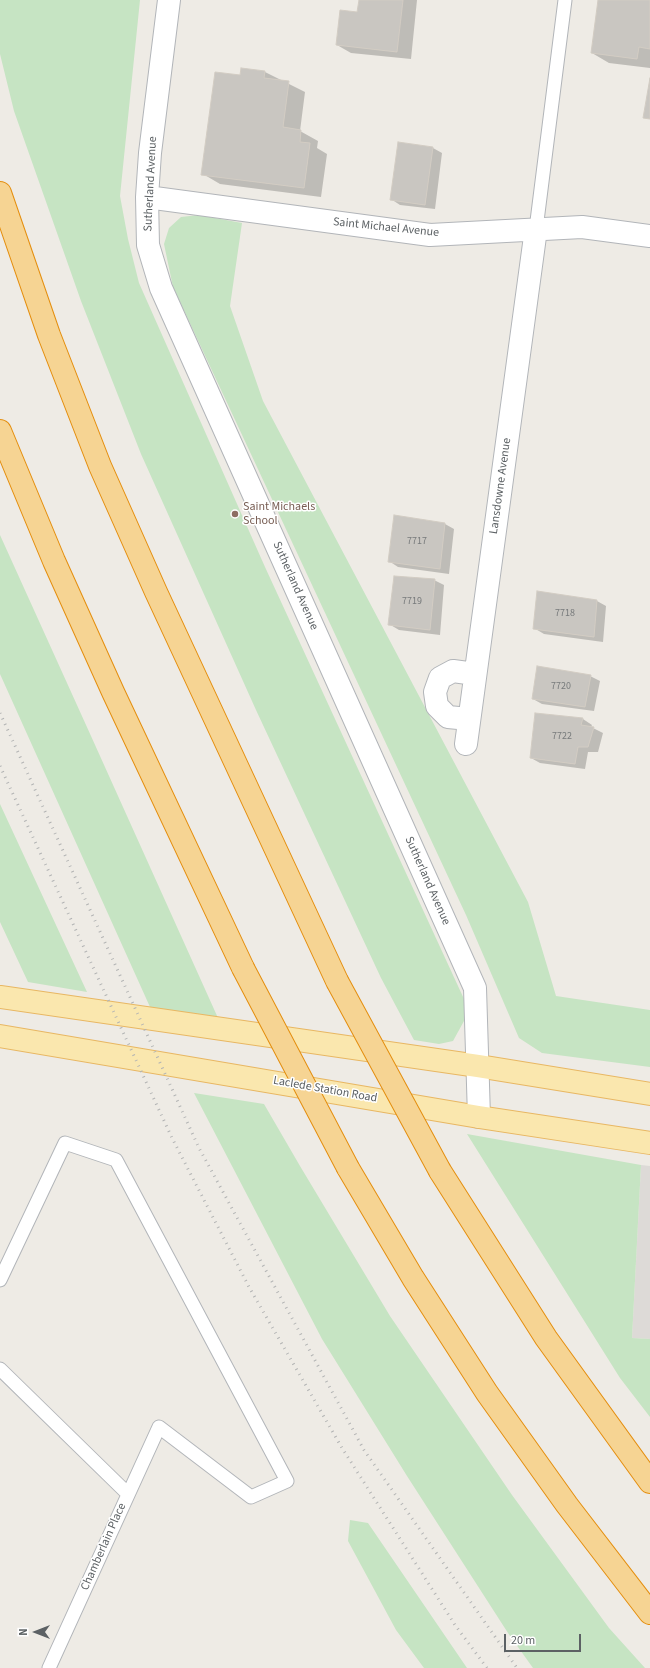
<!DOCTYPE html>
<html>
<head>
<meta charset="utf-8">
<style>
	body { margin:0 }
	#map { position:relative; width:650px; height:1668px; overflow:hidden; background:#eeebe5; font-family:"Source Sans 3",sans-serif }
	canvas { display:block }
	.north { position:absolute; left:16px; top:1612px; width:40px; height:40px; -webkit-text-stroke:3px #fff; paint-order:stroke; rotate:270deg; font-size:11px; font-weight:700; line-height:16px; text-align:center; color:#5c6164 }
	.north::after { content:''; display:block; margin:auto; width:14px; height:18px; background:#5c6164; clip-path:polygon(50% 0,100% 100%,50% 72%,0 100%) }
	.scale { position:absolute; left:504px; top:1634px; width:77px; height:18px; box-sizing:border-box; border:2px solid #5c6164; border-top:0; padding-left:5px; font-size:12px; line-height:14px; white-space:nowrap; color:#5c6164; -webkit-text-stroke:3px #fff; paint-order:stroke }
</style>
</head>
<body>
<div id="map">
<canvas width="650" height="1668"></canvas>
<div class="north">N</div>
<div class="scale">20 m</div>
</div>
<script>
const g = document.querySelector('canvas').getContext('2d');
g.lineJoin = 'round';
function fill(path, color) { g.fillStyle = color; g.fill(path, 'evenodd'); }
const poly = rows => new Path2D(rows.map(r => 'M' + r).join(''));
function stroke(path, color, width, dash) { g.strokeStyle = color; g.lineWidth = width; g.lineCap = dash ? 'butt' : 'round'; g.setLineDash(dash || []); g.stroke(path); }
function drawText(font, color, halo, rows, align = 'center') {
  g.font = font + ' "Source Sans 3",sans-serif'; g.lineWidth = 3; g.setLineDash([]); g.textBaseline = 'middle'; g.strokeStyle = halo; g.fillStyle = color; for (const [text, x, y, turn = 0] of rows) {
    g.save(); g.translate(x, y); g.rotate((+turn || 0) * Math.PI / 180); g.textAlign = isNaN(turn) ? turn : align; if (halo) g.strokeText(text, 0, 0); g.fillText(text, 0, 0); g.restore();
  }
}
const industrial = poly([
	[641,1165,650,1166,650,1339,632,1338]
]);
const green = poly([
	[0,0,140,0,120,196,128,239,139,283,265,567,464,999,464,1021,453,1041,439,1044,414,1040,381,978,256,710,141,454,81,301,14,111,0,54],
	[199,215,242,223,230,306,263,401,528,902,556,996,650,1010,650,1067,542,1053,519,1038,466,915,173,287,164,244,169,228,181,217],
	[0,535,91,736,218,1018,150,1007,0,674],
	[0,804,87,992,28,982,0,922],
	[194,1093,264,1104,300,1166,390,1316,512,1495,609,1628,645,1668,533,1668,508,1633,407,1476,322,1339],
	[467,1134,641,1165,632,1338,650,1339,650,1417,620,1378],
	[350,1520,368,1523,467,1668,424,1668,396,1630,348,1541]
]);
const shadow = poly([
	[360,0,417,0,411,59,351,53,337,45,358,13],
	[599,0,650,0,650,68,609,63,592,53],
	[265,72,305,92,300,131,318,141,317,148,327,154,321,197,220,184,203,174,240,76],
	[399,143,433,148,442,153,435,209,400,205,391,199],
	[395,516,445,524,454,529,449,574,398,567,389,561],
	[434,580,444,585,440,635,399,630,389,624],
	[597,601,606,606,603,642,544,634,534,628],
	[590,676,600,681,594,711,542,704,533,699],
	[536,714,583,719,592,725,591,727,603,733,598,752,588,752,585,769,540,763,531,758]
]);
const building = poly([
	[359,0,403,0,397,52,336,45,340,10,357,12,359,0],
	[598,0,650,0,650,49,639,47,637,59,591,53,598,0],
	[241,68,265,71,264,78,289,81,283,127,301,130,300,142,310,143,304,188,201,175,215,72,240,75,241,68],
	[650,78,650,119,643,118,650,78],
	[398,142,433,147,425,205,390,200,398,142],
	[394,515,445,523,440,569,388,562,394,515],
	[394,576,435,579,430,630,388,625,394,576],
	[537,591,597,600,594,637,533,629,537,591],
	[537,666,591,675,585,707,532,699,537,666],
	[535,713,583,718,581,725,594,727,588,747,578,747,575,764,530,758,535,713]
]);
const lane = poly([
	[536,229,565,0],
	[0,1280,65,1143,116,1160,287,1481,251,1497,159,1427,49,1668],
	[0,1369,128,1494]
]);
const street = poly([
	[169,0,150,153,147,197,148,245,161,288,475,988,479,1117],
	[147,197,430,235,582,227,650,236],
	[469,719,448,717,437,706,435,692,440,678,453,671,475,674],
	[466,744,536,229]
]);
const primary = poly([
	[0,997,478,1066,650,1094],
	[0,1036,479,1117,650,1143]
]);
const highway = poly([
	[0,193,49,335,100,466,156,592,337,981],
	[0,431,54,561,113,692,243,968],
	[348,1168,413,1278,487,1393,567,1505,650,1613],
	[440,1171,546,1338,650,1482]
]);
const rail = poly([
	[0,713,199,1148,364,1450,517,1668],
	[0,766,172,1138,249,1287,342,1448,455,1625,487,1668]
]);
const highwayBridge = poly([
	[243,968,348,1168],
	[337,981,440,1171]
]);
const markers = [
	[235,514,4,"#8d6e63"]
];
const numberNames = [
	["7717",417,542],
	["7719",412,602],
	["7718",565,614],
	["7720",561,687],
	["7722",562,737]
];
const streetNames = [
	["Sutherland Avenue",151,184,-87],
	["Saint Michael Avenue",386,228,6],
	["Lansdowne Avenue",501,486,-82],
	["Sutherland Avenue",295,586,66],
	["Sutherland Avenue",427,881,66],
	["Laclede Station Road",325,1090,10],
	["Chamberlain Place",104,1547,-66]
];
const educationNames = [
	["Saint Michaels",243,507],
	["School",243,521]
];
fill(industrial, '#dddad7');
fill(green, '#c6e4c3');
fill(shadow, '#0003');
fill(building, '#c9c6c1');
stroke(building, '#d2ccc3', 1);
stroke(lane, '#b2b5b9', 15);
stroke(street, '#b2b5b9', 24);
stroke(primary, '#e8b763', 24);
stroke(highway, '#e48e0e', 24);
stroke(lane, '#fff', 13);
stroke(street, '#fff', 22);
stroke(primary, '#fae7ae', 22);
stroke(highway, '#f6d493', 22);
stroke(rail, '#b3b4b4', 3, [1, 5]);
stroke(highwayBridge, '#e48e0e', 24, []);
stroke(highwayBridge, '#f6d493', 22);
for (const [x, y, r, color] of markers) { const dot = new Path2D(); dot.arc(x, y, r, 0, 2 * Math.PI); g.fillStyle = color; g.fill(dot); stroke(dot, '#fff', 1.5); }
drawText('10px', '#777a7b', null, numberNames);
drawText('12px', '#5c6164', '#fff', streetNames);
drawText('12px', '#785e54', '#fff', educationNames, 'left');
</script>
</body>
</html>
